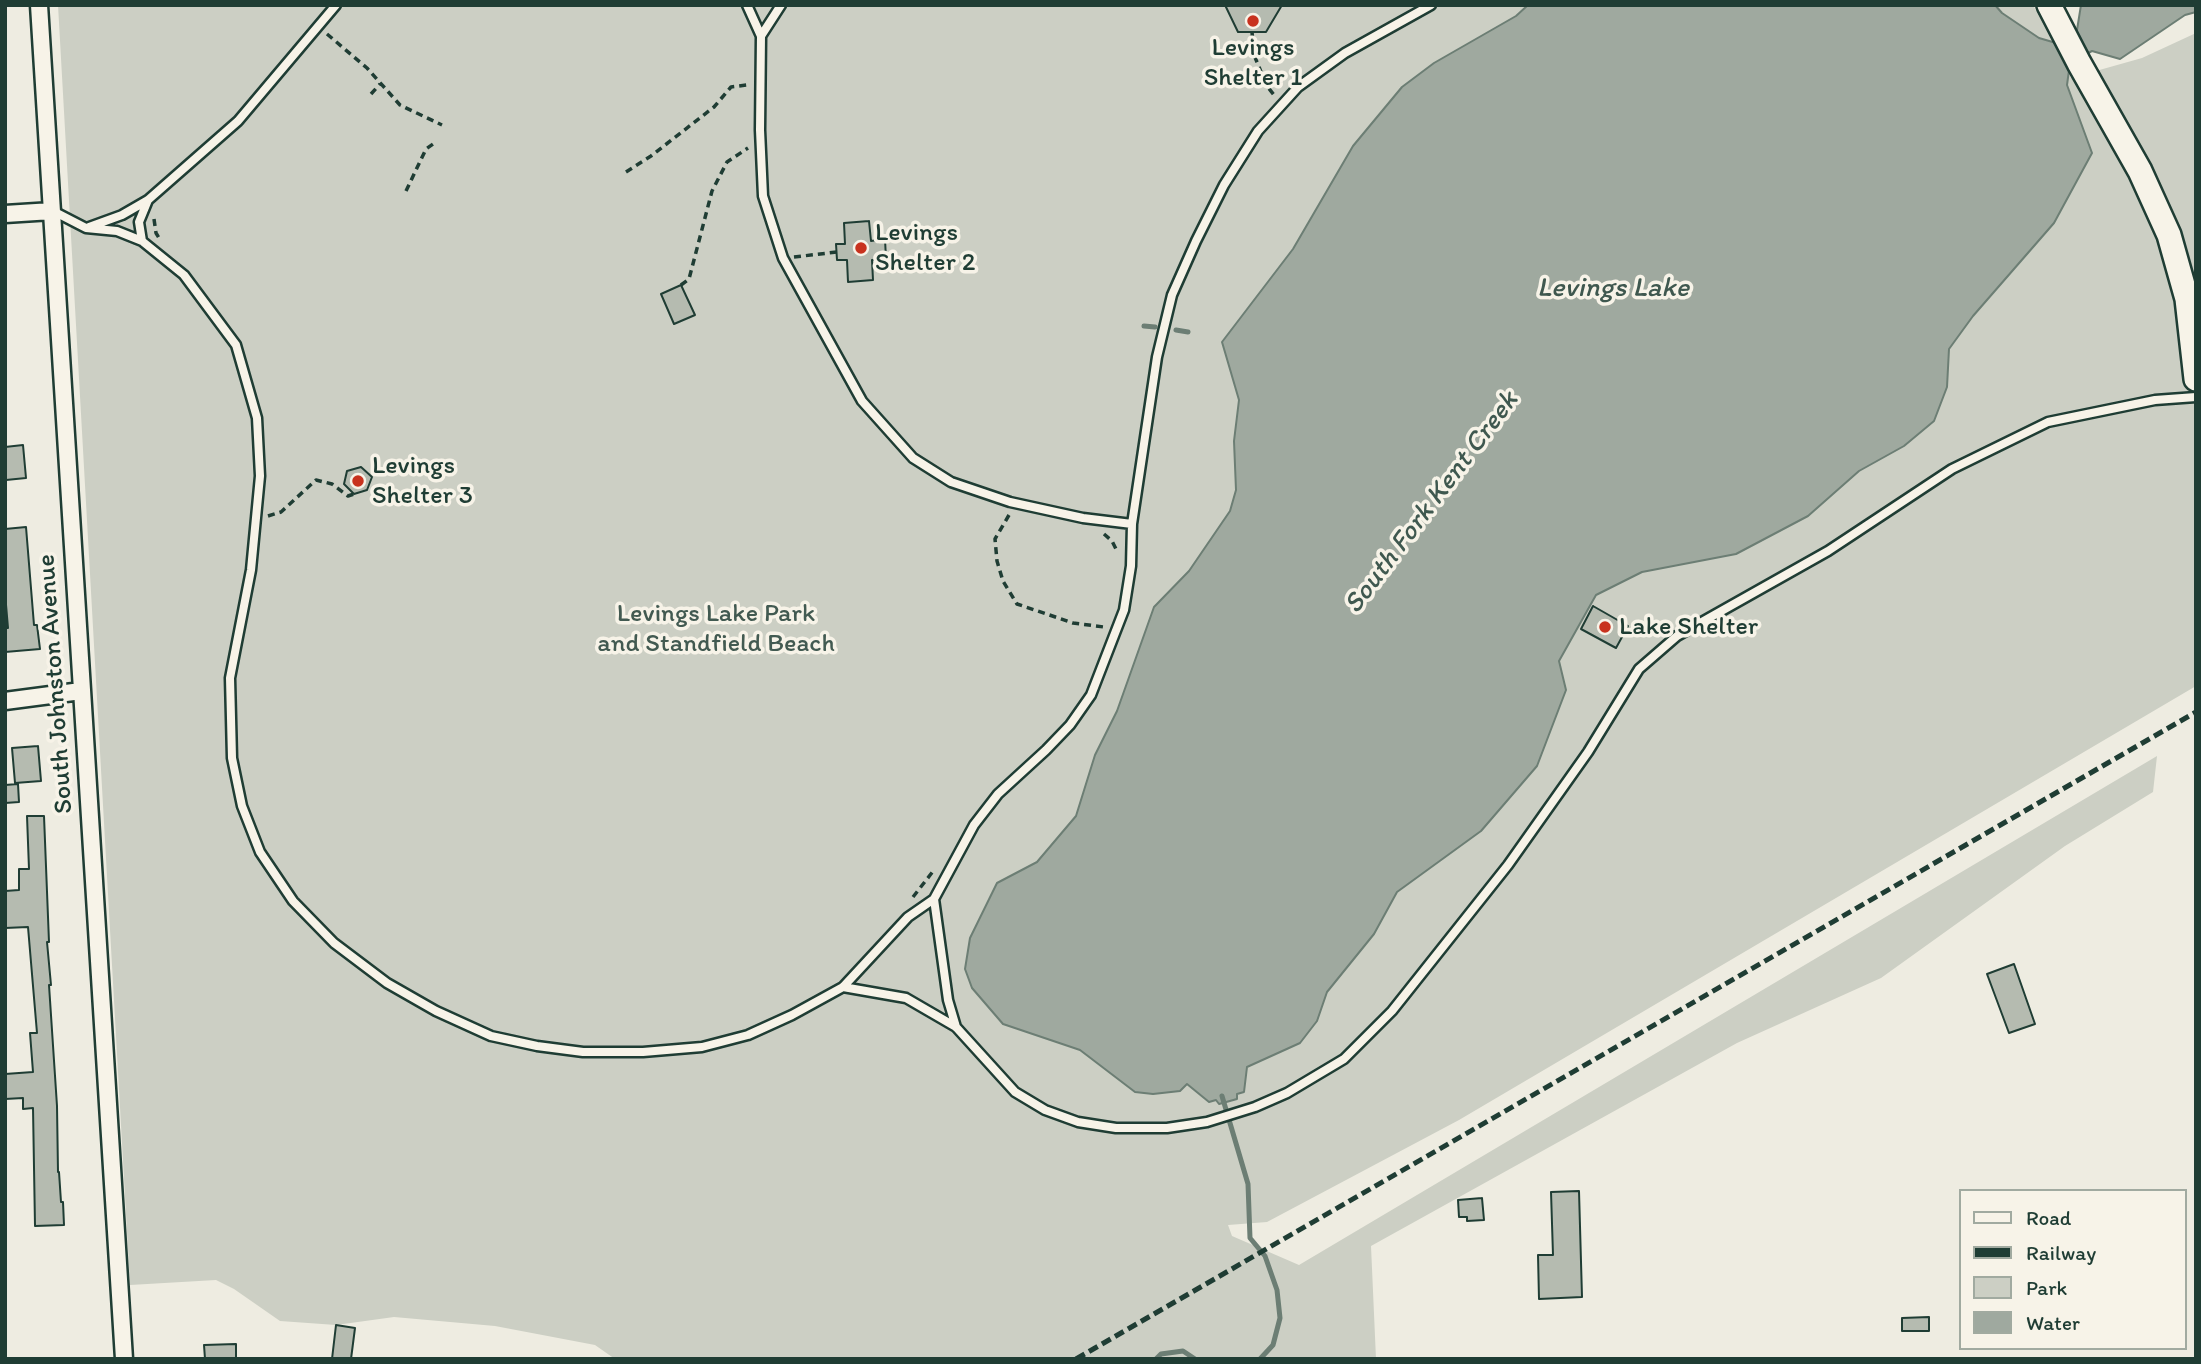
<!DOCTYPE html>
<html>
<head>
<meta charset="utf-8">
<style>
	body { margin:0 }
	#map { position:relative; width:2201px; height:1364px; overflow:hidden; background:#eeece1; font-family:Itim,sans-serif }
	canvas { display:block }
	.frame { position:absolute; inset:0; border:7px solid #1f3d34; pointer-events:none }
	.legend { position:absolute; left:1959px; top:1189px; width:228px; height:161px; box-sizing:border-box; background:#f7f3e8; border:2px solid #a1aaa0; margin:0; padding:9px 12px; list-style:none; font-size:21px; color:#1f3d34 }
	.legend li { display:flex; align-items:center; gap:14px; height:35px }
	.legend b { width:35px; border:2px solid #a1aaa0 }
</style>
</head>
<body>
<div id="map">
<canvas width="2201" height="1364"></canvas>
<div class="frame"></div>
<ul class="legend">
<li><b style="height:9px;background:#f7f3e8"></b>Road</li>
<li><b style="height:9px;background:#1f3d34"></b>Railway</li>
<li><b style="height:19px;background:#cccfc4"></b>Park</li>
<li><b style="height:19px;background:#9fa99f"></b>Water</li>
</ul>
</div>
<script>
const g = document.querySelector('canvas').getContext('2d');
g.lineJoin = 'round';
function fill(path, color) { g.fillStyle = color; g.fill(path, 'evenodd'); }
const poly = rows => new Path2D(rows.map(r => 'M' + r).join(''));
function stroke(path, color, width, dash) { g.strokeStyle = color; g.lineWidth = width; g.lineCap = dash ? 'butt' : 'round'; g.setLineDash(dash || []); g.stroke(path); }
function drawText(font, color, halo, rows, align = 'center') {
  g.font = font + ' Itim,sans-serif'; g.lineWidth = 7; g.setLineDash([]); g.textBaseline = 'middle'; g.strokeStyle = halo; g.fillStyle = color; for (const [text, x, y, turn = 0] of rows) {
    g.save(); g.translate(x, y); g.rotate((+turn || 0) * Math.PI / 180); g.textAlign = isNaN(turn) ? turn : align; if (halo) g.strokeText(text, 0, 0); g.fillText(text, 0, 0); g.restore();
  }
}
const green = poly([
	[58,5,2033,5,2071,78,2142,58,2196,33,2196,686,1459,1120,1267,1222,1228,1225,1232,1236,1299,1265,2157,756,2153,792,2065,846,1881,978,1737,1043,1371,1246,1376,1359,615,1359,595,1345,495,1326,394,1317,336,1325,280,1321,234,1289,216,1280,130,1285]
]);
const water = poly([
	[1528,5,1995,5,2002,13,2039,38,2056,43,2077,30,2081,5,2196,5,2196,12,2185,15,2120,59,2092,51,2070,63,2067,85,2092,153,2054,223,1973,316,1949,349,1947,387,1934,421,1904,446,1859,471,1808,516,1736,554,1642,572,1596,595,1559,661,1566,690,1537,766,1481,831,1397,892,1374,934,1327,992,1317,1021,1300,1043,1247,1067,1244,1092,1237,1094,1237,1099,1219,1104,1216,1100,1209,1102,1187,1084,1180,1091,1153,1094,1135,1092,1080,1050,1003,1024,972,988,965,969,970,938,997,883,1037,862,1076,816,1095,755,1117,711,1154,607,1189,571,1230,511,1236,490,1234,441,1239,400,1222,342,1293,249,1353,146,1402,87,1434,63,1516,16,1528,5]
]);
const stream = poly([
	[1144,326,1155,327],
	[1176,330,1188,332],
	[1222,1096,1248,1184,1250,1238,1265,1256,1277,1290,1280,1318,1273,1345,1260,1359],
	[1156,1359,1161,1354,1183,1351,1195,1359]
]);
const building = poly([
	[1225,5,1282,5,1266,32,1238,32,1225,5],
	[869,221,871,241,885,239,886,259,872,260,873,280,848,282,847,260,837,260,836,244,845,244,844,223,869,221],
	[681,285,695,315,674,324,661,294,681,285],
	[23,445,26,478,6,480,5,447,23,445],
	[361,467,372,477,367,490,354,494,344,484,347,471,361,467],
	[26,527,34,625,37,625,40,649,5,652,5,628,8,628,5,593,5,529,26,527],
	[1593,606,1628,626,1616,648,1581,629,1593,606],
	[38,746,41,781,15,783,12,748,38,746],
	[18,784,19,802,5,803,5,785,18,784],
	[27,816,44,816,49,942,47,942,51,985,49,985,57,1106,58,1172,59,1172,61,1202,63,1202,64,1225,35,1226,33,1108,23,1109,23,1098,5,1099,5,1074,33,1072,30,1033,37,1033,28,927,5,928,5,891,19,890,19,869,29,869,27,816],
	[2014,964,2035,1024,2009,1033,1987,974,2014,964],
	[1579,1191,1582,1297,1539,1299,1538,1255,1553,1255,1551,1192,1579,1191],
	[1482,1198,1484,1220,1467,1221,1467,1217,1459,1217,1458,1200,1482,1198],
	[1929,1317,1929,1331,1902,1331,1902,1318,1929,1317],
	[336,1325,355,1328,351,1359,332,1359,336,1325],
	[236,1344,236,1359,205,1359,204,1345,236,1344]
]);
const path = poly([
	[1252,32,1254,55,1267,86,1274,95],
	[327,34,367,68,400,105,442,125],
	[371,94,380,84],
	[626,172,651,156,714,107,731,87,747,85],
	[406,191,426,149,433,144],
	[154,219,156,233,159,238],
	[794,257,837,252],
	[681,285,689,279,712,191,727,162,748,148],
	[1009,515,995,539,997,561,1003,581,1017,604,1073,623,1104,627],
	[268,516,281,512,316,480,332,484,348,496,354,494],
	[1104,534,1112,541,1118,553],
	[913,897,934,870]
]);
const lane = poly([
	[747,5,761,36,760,130,763,196,783,258,862,401,913,458,951,482,1010,502,1083,518,1132,524],
	[761,36,781,5],
	[53,211,86,228,117,231,142,241,184,275,236,345,257,418,260,476,251,570,230,678,232,758,242,806,260,852,293,901,334,943,387,983,436,1011,491,1036,537,1046,583,1052,643,1052,702,1047,748,1035,792,1015,843,987,908,917,934,899],
	[89,227,122,215,148,200,238,121,336,5],
	[142,241,139,222,148,200],
	[843,987,906,998,956,1027,1015,1092,1045,1110,1078,1122,1116,1128,1167,1128,1207,1122,1255,1107,1287,1093,1344,1059,1392,1011,1508,865,1588,752,1639,669,1677,636,1828,551,1952,469,2048,422,2155,400,2196,397],
	[956,1027,948,1000,934,899,974,825,998,794,1046,750,1070,725,1091,695,1124,610,1131,566,1132,524,1157,357,1172,295,1196,241,1224,185,1258,131,1298,87,1345,53,1431,5]
]);
const street = poly([
	[39,5,124,1359],
	[5,214,52,211],
	[5,701,81,691]
]);
const secondary = poly([
	[2049,5,2079,63,2140,171,2169,235,2187,299,2196,379]
]);
const rail = poly([
	[1076,1359,2196,712]
]);
const markers = [
	[1253,21,7,"#c8321e"],
	[861,248,7,"#c8321e"],
	[358,481,7,"#c8321e"],
	[1605,627,7,"#c8321e"]
];
const poiNames = [
	["Levings",1253,48,"center"],
	["Shelter 1",1253,78,"center"],
	["Levings",875,233],
	["Shelter 2",875,263],
	["Levings",372,466],
	["Shelter 3",372,496],
	["Lake Shelter",1619,627]
];
const parkNames = [
	["Levings Lake Park",716,614],
	["and Standfield Beach",716,644]
];
const streetNames = [
	["South Johnston Avenue",56,684,-94]
];
const waterNames = [
	["Levings Lake",1613,289],
	["South Fork Kent Creek",1432,503,-53]
];
fill(green, '#cccfc4');
fill(water, '#9fa99f');
stroke(water, '#6c7e74', 2);
stroke(stream, '#6c7e74', 5);
fill(building, '#b5bbb0');
stroke(building, '#1f3d34', 2);
stroke(lane, '#1f3d34', 13);
stroke(street, '#1f3d34', 21);
stroke(secondary, '#1f3d34', 28);
stroke(path, '#1f3d34', 3.5, [7, 5]);
stroke(lane, '#f7f3e8', 8);
stroke(street, '#f7f3e8', 16);
stroke(secondary, '#f7f3e8', 23);
stroke(rail, '#1f3d34', 5, [10, 5]);
for (const [x, y, r, color] of markers) { const dot = new Path2D(); dot.arc(x, y, r, 0, 2 * Math.PI); g.fillStyle = color; g.fill(dot); stroke(dot, '#f7f3e8', 2.5); }
drawText('26px', '#1f3d34', '#f7f3e8', poiNames, 'left');
drawText('26px', '#425a51', '#f7f3e8', parkNames);
drawText('26px', '#1f3d34', '#f7f3e8', streetNames);
drawText('italic 28px', '#3f584f', '#f7f3e8', waterNames);
</script>
</body>
</html>
